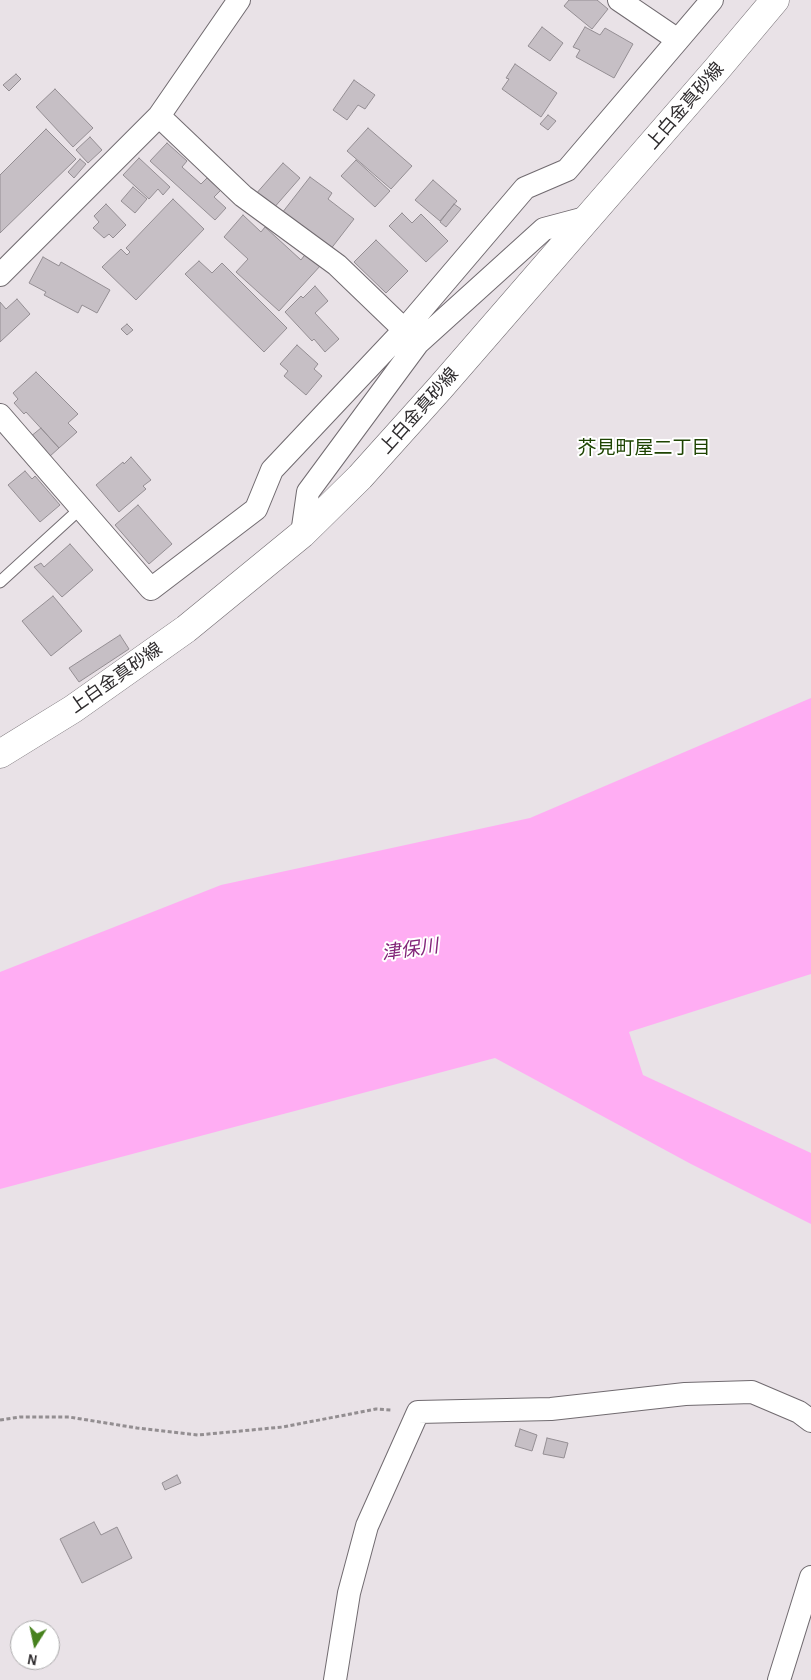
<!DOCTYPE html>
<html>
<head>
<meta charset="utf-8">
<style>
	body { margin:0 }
	#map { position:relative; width:811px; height:1680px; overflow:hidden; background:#e9e2e7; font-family:"Alegreya Sans",sans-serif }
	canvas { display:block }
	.north { position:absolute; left:10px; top:1620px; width:50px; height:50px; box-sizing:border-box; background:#fff; border:1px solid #abaaab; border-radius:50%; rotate:190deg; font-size:14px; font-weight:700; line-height:20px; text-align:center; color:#2e2b2d }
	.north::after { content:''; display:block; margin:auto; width:18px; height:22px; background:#46811d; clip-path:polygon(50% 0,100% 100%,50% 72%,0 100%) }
</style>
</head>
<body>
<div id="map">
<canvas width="811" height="1680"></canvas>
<div class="north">N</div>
</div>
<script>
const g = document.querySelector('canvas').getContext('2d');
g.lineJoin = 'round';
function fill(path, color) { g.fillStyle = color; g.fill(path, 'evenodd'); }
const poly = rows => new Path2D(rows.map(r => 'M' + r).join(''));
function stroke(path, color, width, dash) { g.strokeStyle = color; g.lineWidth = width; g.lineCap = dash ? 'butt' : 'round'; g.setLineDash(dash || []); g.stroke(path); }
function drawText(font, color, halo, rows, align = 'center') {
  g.font = font + ' "Alegreya Sans","Noto Sans JP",sans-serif'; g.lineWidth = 4; g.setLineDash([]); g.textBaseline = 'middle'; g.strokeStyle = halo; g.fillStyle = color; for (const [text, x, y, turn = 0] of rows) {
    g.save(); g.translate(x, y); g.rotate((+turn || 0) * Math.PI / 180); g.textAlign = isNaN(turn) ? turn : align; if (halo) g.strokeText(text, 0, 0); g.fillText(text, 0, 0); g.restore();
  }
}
const water = poly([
	[811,698,811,974,629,1032,643,1075,811,1153,811,1224,691,1164,495,1058,0,1189,0,972,221,885,530,818]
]);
const building = poly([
	[569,0,597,0,608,9,592,29,564,6,569,0],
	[542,27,563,43,550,61,528,46,542,27],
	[585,27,600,35,605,28,633,44,614,78,576,57,580,50,573,47,585,27],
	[515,64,557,93,541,117,502,89,509,79,506,78,515,64],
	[16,74,21,79,9,91,3,85,16,74],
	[354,80,375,95,365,109,358,105,347,120,333,110,354,80],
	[55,89,93,128,73,147,36,107,55,89],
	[548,115,556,121,548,130,540,124,548,115],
	[368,128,412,166,391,189,347,151,368,128],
	[46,129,76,159,0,233,0,175,46,129],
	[90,137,102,150,88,163,76,150,90,137],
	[167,143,187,161,182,167,201,184,207,178,221,190,214,197,226,208,215,220,150,161,167,143],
	[139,158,170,187,163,195,158,189,149,199,123,175,139,158],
	[80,159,86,164,74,178,68,172,80,159],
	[356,160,390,191,375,207,341,176,356,160],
	[283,163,300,178,272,210,255,195,283,163],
	[310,177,332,193,328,199,354,219,330,250,282,213,310,177],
	[433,180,457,201,440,221,415,200,433,180],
	[133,187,147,199,135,213,121,201,133,187],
	[173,199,204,229,136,300,102,267,121,249,127,255,130,252,126,248,173,199],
	[106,204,126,225,113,238,109,234,104,238,93,228,99,222,94,216,106,204],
	[454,204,461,209,446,227,440,222,454,204],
	[402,213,412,223,421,214,448,241,426,262,389,226,402,213],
	[243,215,261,232,265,227,301,260,307,252,321,265,279,311,236,272,248,259,224,237,243,215],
	[376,240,408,271,386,293,354,262,376,240],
	[43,257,59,266,61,262,110,290,97,313,82,305,78,313,44,295,46,292,29,283,43,257],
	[199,261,212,273,222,263,287,328,264,352,185,274,199,261],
	[315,286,328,301,315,313,339,339,325,352,314,339,312,341,285,312,301,296,303,298,315,286],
	[17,299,30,314,0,342,0,302,6,309,17,299],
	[127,324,133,330,127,335,121,329,127,324],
	[297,345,318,364,314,369,322,376,306,395,284,376,288,371,280,364,297,345],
	[36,372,78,414,68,423,77,432,59,448,26,412,24,414,14,403,18,399,13,393,36,372],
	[41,428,59,448,49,457,30,437,41,428],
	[131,457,151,480,143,486,146,489,119,512,96,485,123,462,124,464,131,457],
	[25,471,32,479,35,476,60,505,40,522,8,485,25,471],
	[138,505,172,544,149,564,115,525,138,505],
	[70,544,93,570,62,597,34,567,41,563,44,567,70,544],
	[53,596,82,631,51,656,22,621,53,596],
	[120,635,129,649,79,682,69,668,120,635],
	[520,1429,537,1435,532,1451,515,1446,520,1429],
	[547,1438,568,1443,564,1458,543,1454,547,1438],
	[177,1475,181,1483,165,1490,162,1483,177,1475],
	[94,1522,101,1535,117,1527,132,1558,82,1583,60,1539,94,1522]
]);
const path = poly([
	[0,1420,20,1417,69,1417,137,1428,198,1435,283,1427,376,1409,392,1410]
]);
const lane = poly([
	[0,582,81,508]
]);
const street = poly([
	[619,0,678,40],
	[159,116,243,196,337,265,418,343,544,229,589,217],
	[0,275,159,116,239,0],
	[0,415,151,589,256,509,272,470,404,330,525,188,567,170,712,0],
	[302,534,308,492,418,343],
	[335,1680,349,1593,367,1526,418,1412,551,1409,685,1394,752,1392,799,1412,811,1421],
	[779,1680,811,1577]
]);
const secondary = poly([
	[0,754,73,709,186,629,302,534,360,477,440,388,717,69,775,0]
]);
const streetNames = [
	["上白金真砂線",685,106,-49],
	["上白金真砂線",419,411,-48],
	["上白金真砂線",116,678,-35]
];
const neighbourhoodNames = [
	["芥見町屋二丁目",644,448]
];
const waterNames = [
	["津保川",410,950,-8]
];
fill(water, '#ffadf3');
fill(building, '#c6bfc5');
stroke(building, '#948e93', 1);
stroke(lane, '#716b70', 13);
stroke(street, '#716b70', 24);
stroke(secondary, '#716b70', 29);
stroke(path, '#938e91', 3, [4, 2.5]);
stroke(lane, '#fff', 11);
stroke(street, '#fff', 22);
stroke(secondary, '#fff', 28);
drawText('18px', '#2e2b2d', '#fff', streetNames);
drawText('19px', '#1e4402', '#fff', neighbourhoodNames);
drawText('italic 19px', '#83267a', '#fff', waterNames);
</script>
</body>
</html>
